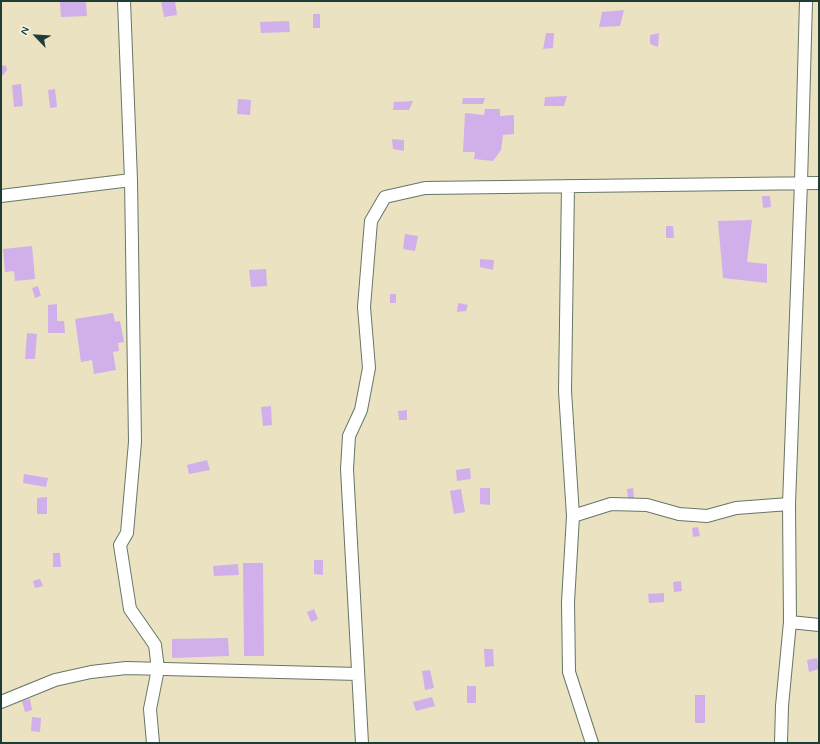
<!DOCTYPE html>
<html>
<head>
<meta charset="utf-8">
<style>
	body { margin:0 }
	#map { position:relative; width:820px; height:744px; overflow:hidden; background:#eae2c1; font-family:Mynerve,sans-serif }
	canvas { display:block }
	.frame { position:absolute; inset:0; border:2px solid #1f3d34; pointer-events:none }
	.north { position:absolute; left:16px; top:16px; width:40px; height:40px; -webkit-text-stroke:3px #f7f3e8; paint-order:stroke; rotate:295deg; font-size:11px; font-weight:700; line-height:16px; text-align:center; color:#1f3d34 }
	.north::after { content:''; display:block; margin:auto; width:14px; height:18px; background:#1f3d34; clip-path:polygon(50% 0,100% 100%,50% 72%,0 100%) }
</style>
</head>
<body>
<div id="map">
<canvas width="820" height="744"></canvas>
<div class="frame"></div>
<div class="north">N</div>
</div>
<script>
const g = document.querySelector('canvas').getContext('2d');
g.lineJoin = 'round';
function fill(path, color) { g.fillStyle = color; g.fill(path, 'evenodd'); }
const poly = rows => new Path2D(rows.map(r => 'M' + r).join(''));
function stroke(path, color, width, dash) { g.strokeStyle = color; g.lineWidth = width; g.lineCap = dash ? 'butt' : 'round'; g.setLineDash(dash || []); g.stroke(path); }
const building = poly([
	[60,1,86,2,87,16,61,17],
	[161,1,175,1,177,15,164,17],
	[624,10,620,26,599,27,602,12],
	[313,14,320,14,320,28,313,28],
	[289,21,290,32,261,33,260,22],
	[546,33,554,33,553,48,543,49],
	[659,33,658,47,650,44,650,35],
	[1,65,6,66,7,70,3,75,1,75],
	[21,84,23,106,14,107,12,85],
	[55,89,57,107,50,108,48,90],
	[567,96,564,106,544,106,545,97],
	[463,98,485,98,483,104,462,104],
	[238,99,251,100,250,115,237,114],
	[413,101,409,110,393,110,394,102],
	[485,109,500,109,500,116,514,115,514,134,503,135,501,150,493,161,474,159,475,152,463,152,465,113,484,115],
	[392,139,404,140,404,151,393,149],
	[762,196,770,196,771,207,763,208],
	[752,220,747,262,767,264,767,283,723,278,718,221],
	[666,226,673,226,674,238,666,238],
	[405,234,418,236,415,251,403,249],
	[32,246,35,279,15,281,14,271,5,272,3,249],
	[480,259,494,260,493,270,480,267],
	[266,269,267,286,251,287,249,270],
	[38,286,41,296,35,298,32,288],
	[390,294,396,294,396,303,390,303],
	[458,303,468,305,466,311,457,312],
	[57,304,57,321,64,321,65,333,48,333,48,305],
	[113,313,115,322,120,321,124,342,118,343,119,351,113,352,116,370,94,374,92,360,81,362,75,319],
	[27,333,37,334,35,359,25,359],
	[271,406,272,425,263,426,261,407],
	[407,410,407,420,399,420,398,411],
	[207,460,210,470,189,474,187,465],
	[470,468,471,479,457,481,456,470],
	[24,474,48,478,46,487,23,483],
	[480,488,490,488,490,505,480,504],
	[633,488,634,499,628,499,627,489],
	[461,489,465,512,454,514,450,491],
	[47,497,47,514,37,514,37,498],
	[698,527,700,536,693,537,692,528],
	[53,553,60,553,61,567,53,567],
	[314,560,323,560,323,575,314,574],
	[243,563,263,563,264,656,244,656],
	[238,564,239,575,214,576,213,566],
	[40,579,43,586,35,588,33,581],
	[681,581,682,591,674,592,673,582],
	[664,593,664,602,649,603,648,594],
	[314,609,318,619,311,622,307,612],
	[228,638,229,656,172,658,172,639],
	[484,649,493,649,494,666,485,667],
	[817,658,819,669,809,672,807,660],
	[430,670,434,688,425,690,422,671],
	[467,686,476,686,476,703,467,703],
	[695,695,705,695,705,723,695,723],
	[432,697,435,706,416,711,413,702],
	[30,699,32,710,25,712,22,701],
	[32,717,41,718,40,732,31,731]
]);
const minor = poly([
	[124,1,131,180,135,442,127,533,120,545,130,609,155,645,158,669,150,709,153,743],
	[806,1,801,182,789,504,790,622,819,625],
	[568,186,565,391,573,516,568,602,569,672,592,743],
	[1,196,131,180],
	[573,516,611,504,647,505,679,514,707,516,736,508,789,504],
	[1,702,55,680,91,672,126,668,358,674],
	[362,743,347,469,349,436,361,410,369,368,364,307,371,221,385,197,425,188,819,183],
	[781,743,782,706,790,622]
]);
fill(building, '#d1afeb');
stroke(minor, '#667765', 14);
stroke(minor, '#fff', 12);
</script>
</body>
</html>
